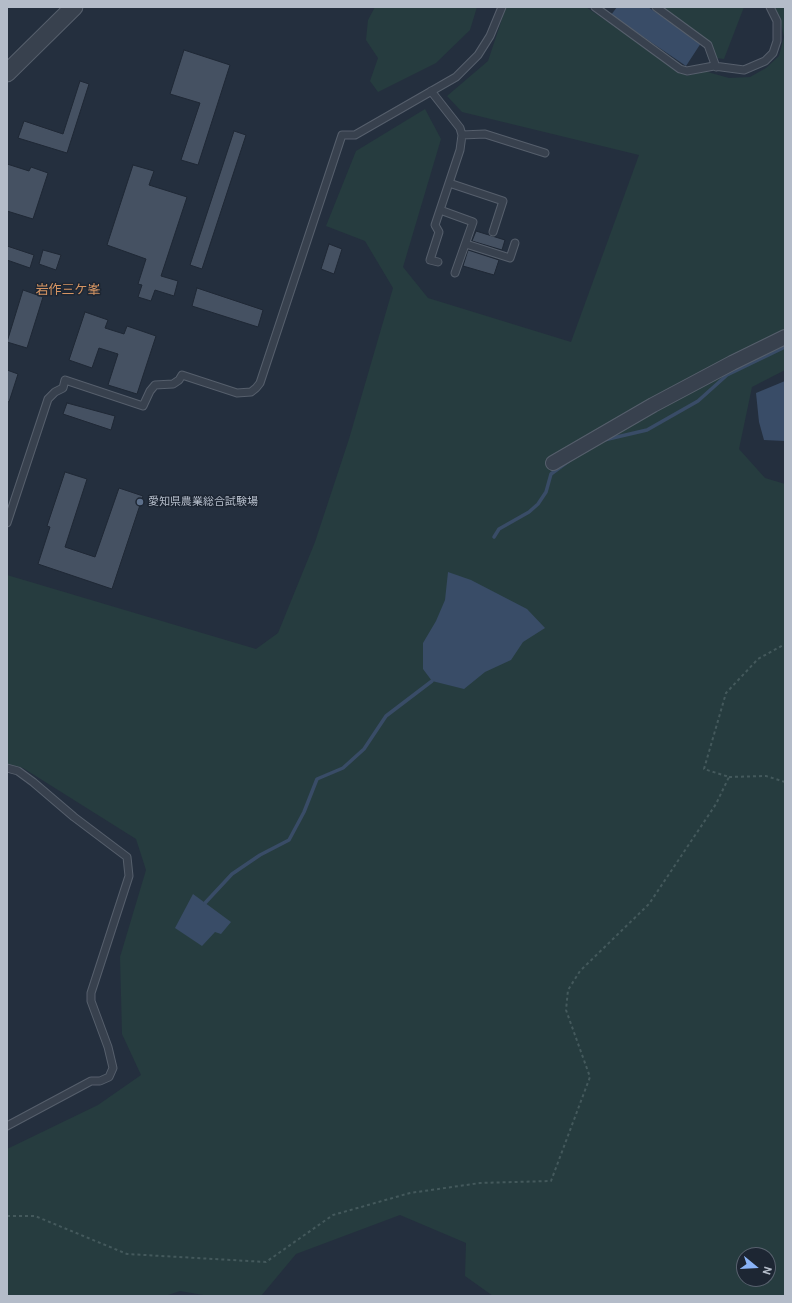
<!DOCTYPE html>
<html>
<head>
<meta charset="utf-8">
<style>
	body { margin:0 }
	#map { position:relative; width:792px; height:1303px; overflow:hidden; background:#242f3e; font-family:Roboto,sans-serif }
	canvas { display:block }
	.frame { position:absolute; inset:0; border:8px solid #b4bcc9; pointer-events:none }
	.north { position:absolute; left:736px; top:1247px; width:40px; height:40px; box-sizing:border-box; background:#1d2633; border:1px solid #59626f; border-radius:50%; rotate:108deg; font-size:11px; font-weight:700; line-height:16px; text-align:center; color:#b4bcc9 }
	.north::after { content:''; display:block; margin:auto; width:14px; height:18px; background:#8ab4f8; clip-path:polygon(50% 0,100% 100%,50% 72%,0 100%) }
</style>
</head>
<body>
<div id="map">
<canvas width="792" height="1303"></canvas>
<div class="frame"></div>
<div class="north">N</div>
</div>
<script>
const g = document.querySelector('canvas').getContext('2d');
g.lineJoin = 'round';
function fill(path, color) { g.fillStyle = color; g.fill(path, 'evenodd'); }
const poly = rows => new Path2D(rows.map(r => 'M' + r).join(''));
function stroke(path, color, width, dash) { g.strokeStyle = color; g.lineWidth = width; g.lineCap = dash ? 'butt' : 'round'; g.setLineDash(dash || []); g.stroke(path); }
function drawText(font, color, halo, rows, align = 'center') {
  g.font = font + ' Roboto,"Noto Sans JP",sans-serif'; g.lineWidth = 3; g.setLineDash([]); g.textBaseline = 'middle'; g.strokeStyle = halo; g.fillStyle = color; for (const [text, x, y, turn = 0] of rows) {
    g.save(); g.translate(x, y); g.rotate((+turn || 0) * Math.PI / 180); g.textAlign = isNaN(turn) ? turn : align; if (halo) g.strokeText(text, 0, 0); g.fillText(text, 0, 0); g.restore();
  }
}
const green = poly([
	[375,7,477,7,470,30,436,63,378,92,370,81,378,58,366,40,368,20],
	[506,7,586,7,687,76,704,71,729,78,750,77,766,68,779,56,784,37,779,15,774,7,785,7,785,370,752,387,739,449,765,478,785,484,785,1296,493,1296,465,1276,466,1243,400,1215,296,1254,261,1296,209,1296,180,1291,165,1296,7,1296,7,1149,98,1105,141,1075,122,1034,120,957,146,870,136,839,23,768,7,764,7,575,256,649,278,633,315,542,349,439,393,288,365,241,326,226,356,151,425,109,441,139,403,267,428,298,571,342,639,155,462,112,447,96,488,61],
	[744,1255,768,1255,768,1279,744,1279],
	[660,7,744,7,724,59,707,57,706,41]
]);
const water = poly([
	[617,7,648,7,701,43,686,66,611,15],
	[785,381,785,441,764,440,759,422,756,393],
	[448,572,471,580,527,609,545,628,523,642,511,660,485,672,464,689,432,681,423,669,423,643,436,621,445,600],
	[193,894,231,922,221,934,215,932,202,946,175,928]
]);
const stream = poly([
	[604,440,647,430,698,401,727,375,785,347],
	[494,537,499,529,529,512,538,504,546,492,551,474,570,460],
	[205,903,232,874,260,855,289,840,304,812,317,779,343,768,364,749,386,716,432,681]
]);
const building = poly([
	[184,50,230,65,198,165,181,160,200,103,170,94,184,50],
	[80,81,89,84,67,153,18,138,24,121,63,134,80,81],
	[234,131,246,135,202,269,190,265,234,131],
	[7,164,29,171,31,167,48,173,33,219,7,211,7,164],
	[133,165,154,171,149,185,187,197,161,276,178,281,174,296,155,290,151,301,138,297,142,285,138,284,146,259,107,245,133,165],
	[476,231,505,240,502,250,472,241,476,231],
	[329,244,342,249,334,274,321,269,329,244],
	[7,246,34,255,30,268,7,260,7,246],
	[43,250,61,255,56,270,39,264,43,250],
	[468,250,499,260,494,275,463,266,468,250],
	[197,288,263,310,258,327,192,306,197,288],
	[23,290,43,297,27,348,7,342,23,290],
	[85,312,108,320,105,328,124,334,127,326,156,336,137,394,108,385,118,354,99,348,92,368,69,360,85,312],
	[7,370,18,374,9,402,7,401,7,370],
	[67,403,115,416,111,430,63,414,67,403],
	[65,472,87,479,65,547,95,557,119,488,143,496,112,589,38,564,50,527,47,526,65,472]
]);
const path = poly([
	[729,777,766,776,785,782],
	[7,1216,35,1216,127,1254,266,1262,333,1215,410,1193,480,1183,551,1181,590,1077,566,1010,568,990,580,971,649,904,716,804,729,777,704,769,726,693,758,659,785,644]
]);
const service = poly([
	[595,7,680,69,687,71,714,66,744,70,765,61,773,53,777,41,777,21,770,7],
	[656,7,708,45,716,67],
	[431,91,460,128,462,135,460,150,435,225,439,232,430,260,438,262],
	[462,135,485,134,545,153],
	[449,183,503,201,493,232],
	[440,210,473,222,455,273],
	[466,244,510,258,515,243],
	[7,523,48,399,55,392,63,388,65,380,143,406,150,391,155,385,173,384,179,380,182,375,237,393,251,392,256,388,260,383,342,135,355,135,456,77,478,55,490,36,502,7],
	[7,768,18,771,33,782,74,817,127,857,129,876,91,993,91,1001,108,1047,113,1068,109,1077,100,1081,91,1081,7,1126]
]);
const minor = poly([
	[553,463,653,405,732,363,785,337]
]);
const tertiary = poly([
	[7,73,74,7]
]);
const markers = [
	[140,502,4,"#5c6f8a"]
];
const poiNames = [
	["愛知県農業総合試験場",148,502]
];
const quarterNames = [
	["岩作三ケ峯",68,291]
];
fill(green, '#263c3f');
fill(water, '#394c67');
stroke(stream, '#394c67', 3.5);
fill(building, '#455162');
stroke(building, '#1f2835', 1);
stroke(service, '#565f6c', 9);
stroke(minor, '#565f6c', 16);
stroke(tertiary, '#565f6c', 19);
stroke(path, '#44595c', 2, [3, 3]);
stroke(service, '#38414e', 7);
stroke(minor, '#38414e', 14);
stroke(tertiary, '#38414e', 17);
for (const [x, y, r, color] of markers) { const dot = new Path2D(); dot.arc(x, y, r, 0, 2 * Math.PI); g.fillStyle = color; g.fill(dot); stroke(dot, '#1d2633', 1.5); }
drawText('11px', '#b4bcc9', '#1d2633', poiNames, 'left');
drawText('13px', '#d59563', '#1d2633', quarterNames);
</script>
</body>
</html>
